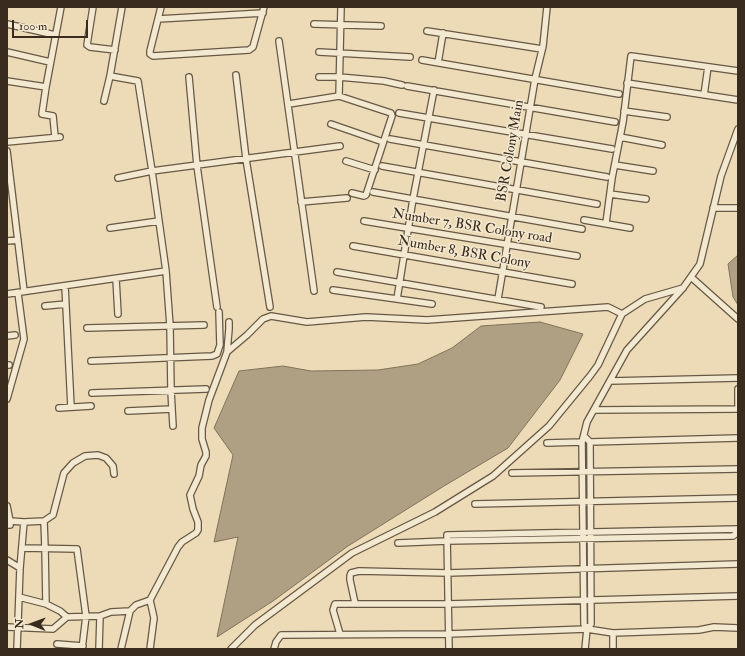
<!DOCTYPE html>
<html>
<head>
<meta charset="utf-8">
<style>
	body { margin:0 }
	#map { position:relative; width:745px; height:656px; overflow:hidden; background:#eddbb7; font-family:"IM FELL Double Pica",serif }
	canvas { display:block }
	.frame { position:absolute; inset:0; border:8px solid #392c1e; pointer-events:none }
	.north { position:absolute; left:12px; top:604px; width:40px; height:40px; -webkit-text-stroke:3px #f3e8d0; paint-order:stroke; rotate:271deg; font-size:11px; font-weight:700; line-height:16px; text-align:center; color:#392c1e }
	.north::after { content:''; display:block; margin:auto; width:14px; height:18px; background:#392c1e; clip-path:polygon(50% 0,100% 100%,50% 72%,0 100%) }
	.scale { position:absolute; left:12px; top:20px; width:76px; height:18px; box-sizing:border-box; border:2px solid #392c1e; border-top:0; padding-left:5px; font-size:12px; line-height:14px; white-space:nowrap; color:#392c1e; -webkit-text-stroke:3px #f3e8d0; paint-order:stroke }
</style>
</head>
<body>
<div id="map">
<canvas width="745" height="656"></canvas>
<div class="frame"></div>
<div class="north">N</div>
<div class="scale">100 m</div>
</div>
<script>
const g = document.querySelector('canvas').getContext('2d');
g.lineJoin = 'round';
function fill(path, color) { g.fillStyle = color; g.fill(path, 'evenodd'); }
const poly = rows => new Path2D(rows.map(r => 'M' + r).join(''));
function stroke(path, color, width, dash) { g.strokeStyle = color; g.lineWidth = width; g.lineCap = dash ? 'butt' : 'round'; g.setLineDash(dash || []); g.stroke(path); }
function drawText(font, color, halo, rows, align = 'center') {
  g.font = font + ' "IM FELL Double Pica",serif'; g.lineWidth = 3; g.setLineDash([]); g.textBaseline = 'middle'; g.strokeStyle = halo; g.fillStyle = color; for (const [text, x, y, turn = 0] of rows) {
    g.save(); g.translate(x, y); g.rotate((+turn || 0) * Math.PI / 180); g.textAlign = isNaN(turn) ? turn : align; if (halo) g.strokeText(text, 0, 0); g.fillText(text, 0, 0); g.restore();
  }
}
const water = poly([
	[738,255,738,305,733,297,728,264,738,255],
	[540,322,583,334,560,380,508,448,444,486,348,546,273,601,217,637,238,537,214,542,233,455,214,428,239,371,283,366,311,371,378,370,418,364,452,348,481,326,540,322]
]);
const minor = poly([
	[93,7,87,45,90,47,115,50],
	[161,7,150,51,150,54,153,56,249,50,253,47,264,7],
	[341,7,339,96,391,113,392,116,366,195,364,196,352,193],
	[158,19,263,13],
	[7,24,55,35],
	[314,24,381,26],
	[427,31,542,49],
	[279,41,314,291],
	[7,52,50,62],
	[319,52,410,57],
	[422,60,619,94],
	[438,63,443,33],
	[236,75,246,159,270,307],
	[110,76,138,81,152,171,166,271,170,326,171,391,173,426],
	[189,77,197,166,217,307],
	[319,77,339,77,384,81,402,85],
	[7,81,46,87],
	[627,83,738,100],
	[407,86,615,122],
	[704,95,708,67],
	[104,101,110,76,122,7],
	[289,104,339,96],
	[624,111,667,117],
	[399,113,612,149],
	[331,124,383,142],
	[55,137,53,116,42,114,46,87,61,7],
	[620,137,662,145],
	[390,139,607,177],
	[7,142,60,137],
	[7,151,24,291],
	[346,161,375,170],
	[615,165,653,171],
	[382,166,597,204],
	[118,178,152,171,340,146],
	[373,192,582,229],
	[610,194,646,199],
	[301,202,347,198],
	[713,208,738,208],
	[584,220,630,228],
	[364,221,577,256],
	[606,223,612,178,623,122,631,56,738,71],
	[110,228,159,221],
	[7,241,18,240],
	[353,246,572,284],
	[337,272,541,307],
	[691,277,738,319],
	[116,279,118,314],
	[65,286,71,407],
	[333,290,432,304],
	[7,294,166,271],
	[397,299,413,199,434,90],
	[498,299,535,79,543,46,547,7],
	[45,306,66,304],
	[87,328,204,325],
	[7,336,15,335],
	[227,352,247,335,263,319,271,316,307,322,366,317,427,320,608,307,622,314],
	[91,361,212,356,217,354,220,345,219,312],
	[7,365,9,365],
	[610,381,738,378],
	[738,389,738,405],
	[92,393,206,389],
	[7,399,24,339,18,293],
	[59,408,91,406],
	[594,410,738,409],
	[128,411,172,409],
	[584,436,590,442,591,624,587,629,585,649],
	[590,442,738,438],
	[547,443,582,442],
	[512,473,738,469],
	[475,504,738,498],
	[7,506,10,521],
	[44,521,45,548,46,604],
	[7,525,10,525,10,521,24,522,44,521,53,515,64,473,73,463,85,456,98,455,106,458,113,466,114,474],
	[398,543,447,541,733,536,738,532],
	[22,548,77,549,86,616,82,649],
	[7,560,20,568],
	[19,597,46,604,60,611,67,617,100,616,111,612,130,611],
	[355,603,350,580,350,576,351,573,359,571,448,573,738,564],
	[7,627,53,629,67,617],
	[587,629,584,624,582,442,587,422,627,350,683,288,700,264,721,176,738,129],
	[613,633,613,649],
	[340,634,333,610,335,604,448,604,738,596],
	[57,644,83,646],
	[17,649,20,568,24,522],
	[99,649,100,616],
	[121,649,130,611,136,605,150,600],
	[150,649,154,618,150,600,178,547,182,542,196,533,198,530,198,522,193,509,190,495,199,476,201,465,206,456,206,452,202,439,202,428,209,400,227,352,229,329,229,322],
	[231,649,255,625,352,553,435,512,493,476,549,426,590,376,598,365,622,314,645,299,683,288],
	[274,649,276,642,281,635,448,634,587,629,613,633,699,630,714,627,738,628],
	[449,649,447,535,738,529]
]);
const streetNames = [
	["BSR Colony Main",511,151,-80],
	["Number 7, BSR Colony road",472,227,9],
	["Number 8, BSR Colony",464,253,10]
];
fill(water, '#b0a083');
stroke(water, '#80725b', 1);
stroke(minor, '#665844', 8);
stroke(minor, '#f3e8d0', 5.5);
drawText('14px', '#392c1e', '#f3e8d0', streetNames);
</script>
</body>
</html>
